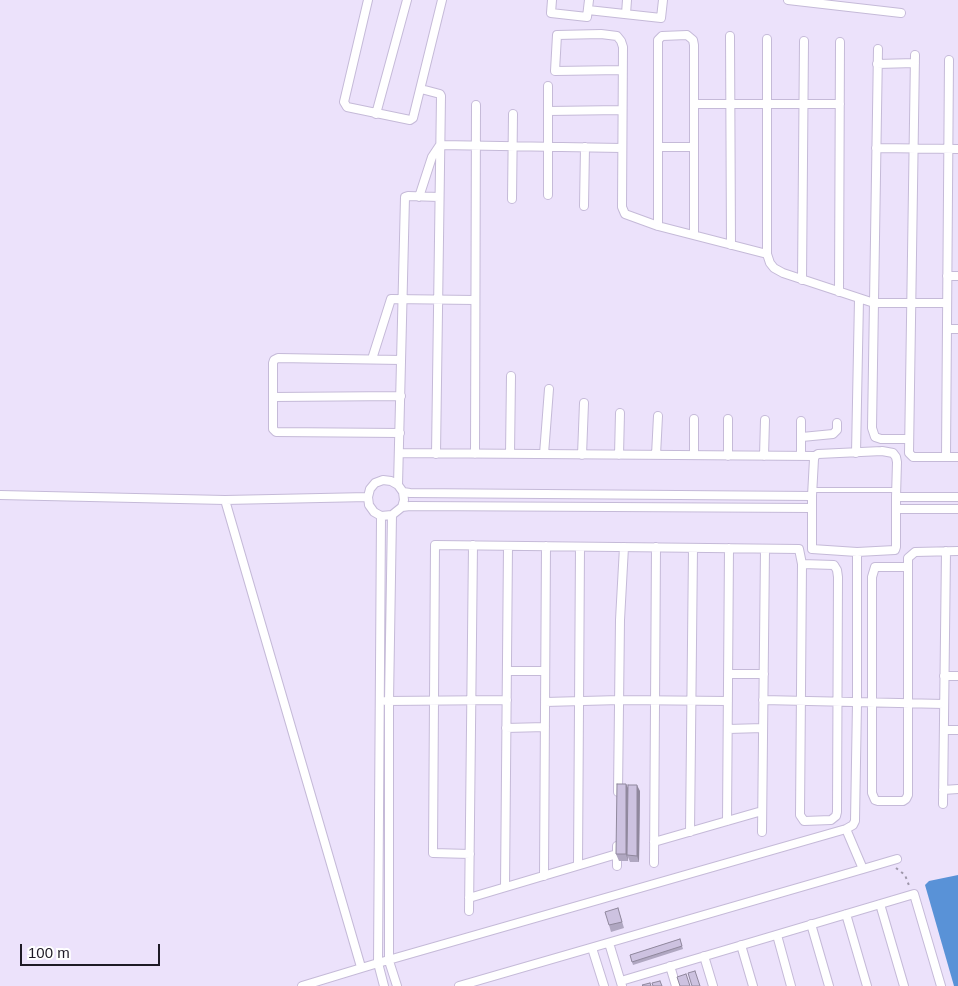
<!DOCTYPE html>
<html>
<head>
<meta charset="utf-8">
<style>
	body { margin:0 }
	#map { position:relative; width:958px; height:986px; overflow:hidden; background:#ece2fb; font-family:Arial,sans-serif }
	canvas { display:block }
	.scale { position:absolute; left:20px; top:944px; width:140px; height:22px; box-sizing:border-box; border:2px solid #1e1a25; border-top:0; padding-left:6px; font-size:15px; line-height:18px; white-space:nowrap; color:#1e1a25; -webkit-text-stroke:4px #fff; paint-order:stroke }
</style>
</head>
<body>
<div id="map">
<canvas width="958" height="986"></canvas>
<div class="scale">100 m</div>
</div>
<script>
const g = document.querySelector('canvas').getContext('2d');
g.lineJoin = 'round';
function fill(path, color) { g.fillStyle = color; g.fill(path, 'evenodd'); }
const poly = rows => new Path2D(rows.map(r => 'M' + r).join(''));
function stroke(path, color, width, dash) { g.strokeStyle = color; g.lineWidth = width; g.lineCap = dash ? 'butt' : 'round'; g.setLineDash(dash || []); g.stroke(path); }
const water = poly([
	[958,875,958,986,954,986,925,885,929,881]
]);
const path = poly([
	[896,868,905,875,910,888]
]);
const lane = poly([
	[813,490,895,490]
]);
const street = poly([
	[368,0,344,102,347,107,410,120,413,118,442,0],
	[552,0,551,13,587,17,589,0],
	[788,0,901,13],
	[588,10,661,18,663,0],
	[626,14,627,0],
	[730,36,731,245],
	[767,39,767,254,770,263,774,268,783,273,874,303,947,303],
	[878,49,872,428,875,437,881,439,909,439],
	[915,55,909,453,913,457,958,457],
	[877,64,915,63],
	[622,70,555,71,557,35,601,34,617,36,621,41,623,47,622,207,625,214,658,226,767,254],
	[421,89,440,94,441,96,436,454],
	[694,104,840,104],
	[548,111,622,110],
	[376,114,407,0],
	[658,147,694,147],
	[876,148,958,149],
	[548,195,548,86],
	[419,197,432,157,440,145,622,148],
	[512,199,513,114],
	[584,206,585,147],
	[658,226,658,40,662,36,687,35,693,40,694,45,694,235],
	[947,276,958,276],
	[802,280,804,41],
	[839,292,840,42],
	[947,329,958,329],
	[372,359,391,299,475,300],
	[273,397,401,396],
	[694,419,694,455],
	[728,419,728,456],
	[400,433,276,432,273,429,273,363,274,360,278,358,401,360],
	[802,437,833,434,837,430,837,423],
	[882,451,893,453,896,457,897,462,896,497,896,547,895,550,857,552,812,549,812,496,814,459,815,456,818,454,882,451],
	[399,453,815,456],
	[856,453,859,299],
	[475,454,476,105],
	[510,454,511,376],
	[544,454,549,389],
	[582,455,584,403],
	[619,455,620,413],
	[656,455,658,416],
	[764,456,765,420],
	[801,456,801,421],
	[946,456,949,60],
	[398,485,391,481,383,480,375,483,370,489,368,497,369,505,374,512,381,516,392,515,402,507,404,500,403,492,398,485,405,197,408,196,439,197],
	[403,492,410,493,812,496],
	[0,495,225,500,368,497],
	[896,497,958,497],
	[225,500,361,967],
	[402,507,410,506,812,508],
	[896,509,958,509],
	[392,515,389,701,389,961,397,986],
	[908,567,875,567,872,577,872,793,875,800,878,801,903,801,906,799,908,795,908,558,915,552,958,551],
	[507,671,545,671],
	[728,674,764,674],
	[944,676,958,676],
	[763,700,944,704],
	[386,701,507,700],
	[545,702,620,700,728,701],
	[506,728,545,727],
	[728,729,763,728],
	[944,730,958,730],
	[943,790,958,789],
	[618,792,620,620,624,547],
	[943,804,946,551],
	[727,821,729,548],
	[846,829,863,869,897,859],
	[690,832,693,548],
	[762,832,765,549],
	[654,842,762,811],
	[470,854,433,853,435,545,799,549,802,564,800,815,804,821,831,820,836,816,837,812,838,577,837,570,834,565,802,564],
	[654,863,656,547],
	[578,865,580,547],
	[617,866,617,846],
	[544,876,546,546],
	[505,887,508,546],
	[469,898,617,854],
	[880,904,904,986],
	[469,911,473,545],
	[846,914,867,986],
	[811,924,829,986],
	[777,935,791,986],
	[609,943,622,986],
	[741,945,753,986],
	[592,948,604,986],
	[704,956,713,986],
	[670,966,676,986],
	[621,981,914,894,941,986],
	[302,986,378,963,381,516],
	[384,986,378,963,846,829,853,825,855,821,857,703,857,552],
	[459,986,863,869]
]);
const wall = poly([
	[626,784,628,788,640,791,639,862,630,862,628,857,628,861,619,861,616,854],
	[618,908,624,928,611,932,609,925],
	[680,939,683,949,633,965,630,955]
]);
const shadedWall = poly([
	[626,784,629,790,627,855,628,861,626,854],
	[637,785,640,791,639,862,637,856]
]);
const building = poly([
	[617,784,626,784,626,854,616,854,617,784],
	[628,785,637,785,637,856,627,855,628,785],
	[618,908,622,922,609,925,605,912,618,908],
	[680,939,682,946,632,962,630,955,680,939],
	[695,971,700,986,692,986,688,973,695,971],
	[686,974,690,986,680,986,677,977,686,974],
	[660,981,662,986,653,986,652,983,660,981],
	[650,983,651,986,643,986,642,985,650,983]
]);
fill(water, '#5992d7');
stroke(lane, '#c5bad8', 6);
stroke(street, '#c5bad8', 10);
stroke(path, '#9d96a9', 2, [2.5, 4]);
stroke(lane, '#fff', 4);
stroke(street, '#fff', 8);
fill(wall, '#b0a7c1');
fill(shadedWall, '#90889d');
fill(building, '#cdc2e0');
stroke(building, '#90889d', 1);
</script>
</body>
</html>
